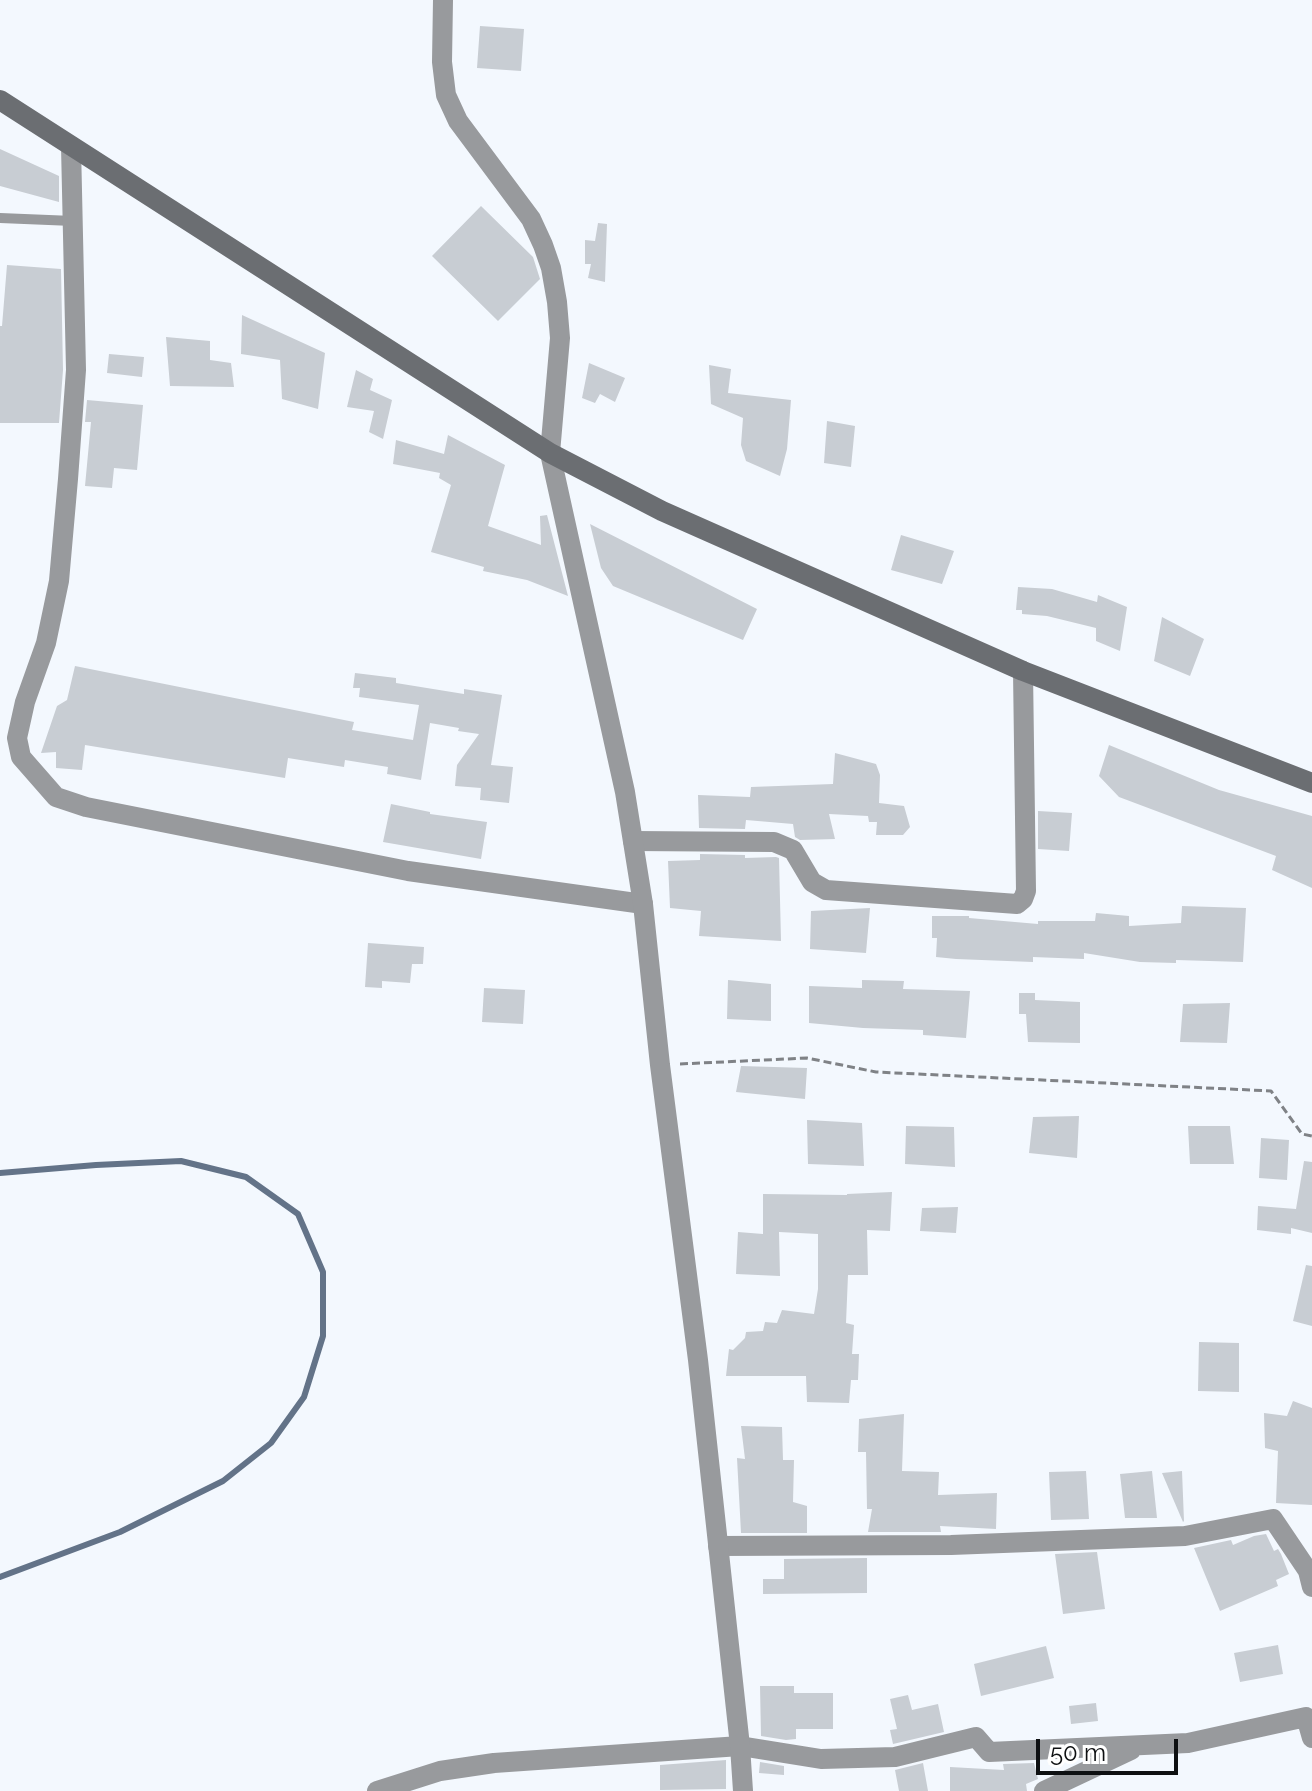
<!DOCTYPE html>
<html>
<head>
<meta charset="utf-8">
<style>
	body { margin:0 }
	#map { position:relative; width:1312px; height:1791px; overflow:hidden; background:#f3f8fe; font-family:Raleway,sans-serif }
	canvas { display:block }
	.scale { position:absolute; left:1036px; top:1739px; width:142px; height:36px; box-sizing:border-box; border:4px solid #0e1012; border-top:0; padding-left:10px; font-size:24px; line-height:28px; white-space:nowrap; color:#0e1012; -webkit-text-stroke:6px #fff; paint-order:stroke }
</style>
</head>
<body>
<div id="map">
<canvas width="1312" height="1791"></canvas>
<div class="scale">50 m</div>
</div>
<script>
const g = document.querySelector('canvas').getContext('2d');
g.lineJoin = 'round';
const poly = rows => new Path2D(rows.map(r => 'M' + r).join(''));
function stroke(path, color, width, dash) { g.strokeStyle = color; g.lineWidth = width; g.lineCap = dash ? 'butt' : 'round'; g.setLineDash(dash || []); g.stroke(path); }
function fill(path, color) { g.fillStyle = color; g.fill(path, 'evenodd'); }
const stream = poly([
	[0,1173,96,1165,181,1161,246,1177,298,1214,323,1272,323,1336,304,1397,271,1443,223,1481,120,1532,0,1577]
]);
const building = poly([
	[480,26,524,29,521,71,477,68],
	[0,149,59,176,59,202,0,186],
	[481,206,533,257,540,279,498,321,432,256],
	[598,223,607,224,605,282,588,278,591,264,585,264,585,240,595,241],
	[7,265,61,269,63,370,59,423,0,423,0,326,2,326],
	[242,315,325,353,318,409,282,399,280,360,241,354],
	[166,337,210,341,210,360,231,363,234,387,170,386],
	[109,354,144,357,142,377,107,373],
	[589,363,625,378,615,402,600,394,595,403,582,398],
	[709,365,731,369,728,393,791,400,787,449,780,476,746,461,741,445,743,418,711,404],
	[356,370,373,379,370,390,392,400,383,439,369,432,374,411,347,407],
	[87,400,143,405,137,470,114,468,112,488,85,486,91,422,85,422],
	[827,421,855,426,851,467,824,463],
	[448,435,505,465,488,526,541,545,540,516,547,515,568,596,527,580,483,571,484,567,431,552,451,485,439,478,440,473,393,464,396,440,444,454],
	[590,524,757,609,743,640,613,586,601,568],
	[901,535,954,551,942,584,891,570],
	[1018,587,1052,589,1097,602,1098,595,1127,607,1120,651,1096,641,1096,628,1047,616,1022,614,1022,610,1016,610],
	[1162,617,1204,639,1190,676,1154,661],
	[75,666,354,722,352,730,413,740,419,705,359,697,360,688,353,688,355,673,396,678,396,683,464,694,464,689,502,695,491,765,513,767,509,803,480,800,481,788,455,786,457,765,479,734,458,731,459,728,430,723,421,780,387,774,388,767,345,760,344,767,288,758,285,778,85,745,82,770,56,768,56,752,41,753,57,706,67,700],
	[1109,745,1219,790,1312,816,1312,888,1272,870,1276,856,1119,797,1099,776],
	[835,753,876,764,880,775,879,803,904,806,910,827,903,835,876,835,877,822,869,822,868,816,829,814,835,839,800,840,795,837,793,824,746,820,745,829,699,828,698,795,750,797,751,787,833,784],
	[391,804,430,812,430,814,487,822,481,859,383,842],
	[1038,811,1072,813,1069,851,1038,849],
	[700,854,745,855,745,858,776,857,779,858,781,941,699,936,701,911,670,908,668,861,700,860],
	[1182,906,1246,908,1243,962,1176,960,1176,963,1140,962,1084,953,1084,959,1033,957,1033,962,956,959,936,957,937,938,932,938,932,916,969,916,969,918,1038,924,1038,921,1095,921,1096,913,1129,916,1129,926,1181,923],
	[870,908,866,953,810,949,811,911],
	[368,943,424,947,423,964,412,964,410,983,382,981,382,988,365,987],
	[728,980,771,984,771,1021,727,1019],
	[862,980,904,981,903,989,970,991,966,1038,923,1035,923,1030,863,1028,809,1023,809,986,862,988],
	[484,988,525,990,523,1024,482,1022],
	[1019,993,1035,993,1035,1000,1080,1002,1080,1043,1028,1042,1026,1014,1019,1014],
	[1230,1003,1227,1043,1180,1042,1183,1004],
	[741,1066,807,1068,805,1099,736,1092],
	[1079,1116,1077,1158,1029,1153,1033,1117],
	[807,1120,862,1123,864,1166,808,1164],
	[906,1126,954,1127,955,1167,905,1164],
	[1188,1126,1230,1126,1234,1164,1190,1164],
	[1261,1138,1289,1140,1287,1180,1259,1178],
	[1304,1161,1312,1162,1312,1233,1291,1228,1291,1234,1257,1230,1258,1206,1296,1209],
	[892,1192,890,1231,867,1230,868,1275,848,1275,846,1323,854,1325,852,1354,859,1354,858,1380,851,1380,849,1403,807,1402,806,1376,726,1376,729,1349,733,1350,745,1338,746,1332,763,1331,765,1322,777,1323,782,1310,814,1314,818,1289,818,1234,779,1232,780,1276,736,1274,738,1232,763,1234,763,1194,847,1195,847,1194],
	[958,1207,956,1233,920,1231,922,1208],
	[1306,1265,1312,1266,1312,1326,1293,1321],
	[1199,1342,1239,1343,1239,1392,1198,1391],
	[1293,1401,1312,1408,1312,1505,1276,1503,1278,1451,1265,1448,1264,1413,1287,1416],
	[904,1414,902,1471,939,1472,938,1495,997,1493,996,1529,940,1526,941,1532,868,1532,872,1509,867,1509,866,1452,858,1452,859,1419],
	[741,1426,782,1427,783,1460,794,1460,793,1502,807,1506,807,1533,741,1533,737,1458,745,1459],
	[1086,1471,1089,1519,1051,1520,1049,1472],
	[1152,1471,1157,1518,1125,1518,1120,1474],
	[1182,1471,1184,1521,1183,1522,1162,1473],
	[1266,1534,1274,1551,1278,1549,1281,1554,1289,1574,1276,1580,1278,1586,1220,1611,1194,1548,1231,1540,1233,1545,1254,1536],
	[1097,1552,1105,1609,1063,1614,1055,1554],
	[867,1558,867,1593,763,1594,763,1579,784,1579,784,1559],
	[1278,1645,1283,1674,1240,1682,1234,1653],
	[1046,1646,1054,1678,981,1696,974,1664],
	[760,1686,794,1686,794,1693,833,1693,833,1729,796,1729,796,1739,786,1740,761,1736],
	[908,1695,912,1710,938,1704,944,1732,893,1744,890,1730,897,1729,890,1699],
	[1096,1703,1098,1721,1071,1724,1069,1706],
	[726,1760,726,1789,660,1790,660,1765],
	[760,1762,784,1766,784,1775,759,1773],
	[923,1763,928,1791,899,1791,895,1770],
	[1034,1763,1038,1779,1026,1784,1027,1791,950,1791,950,1767,1004,1770,1003,1764]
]);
const path = poly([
	[680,1064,807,1058,876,1072,1271,1091,1302,1134,1312,1136]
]);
const service = poly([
	[0,218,73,221]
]);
const minor = poly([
	[71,146,76,370,68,479,59,581,46,643,25,702,17,738,21,757,56,797,86,807,408,871,643,904],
	[633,841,774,842,793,850,812,882,826,890,1017,904,1023,899,1026,891,1023,671],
	[718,1546,951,1545,1185,1536,1273,1519,1308,1571,1312,1587],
	[377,1791,440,1771,494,1763,740,1746,821,1759,895,1757,976,1737,989,1752,1188,1743,1306,1717,1312,1738],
	[1044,1791,1131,1750]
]);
const tertiary = poly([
	[443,0,442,62,446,95,458,121,531,219,543,245,551,268,557,302,560,338,550,453,625,792,643,904,660,1065,698,1360,740,1746,743,1791]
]);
const secondary = poly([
	[0,100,550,453,662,511,1023,671,1312,783]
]);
stroke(stream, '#637388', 6);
fill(building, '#c8cdd3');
stroke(path, '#7f8286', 3, [8, 4]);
stroke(service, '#989a9d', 10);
stroke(minor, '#989a9d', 20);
stroke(tertiary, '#989a9d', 20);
stroke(secondary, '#6b6e72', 20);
</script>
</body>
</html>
